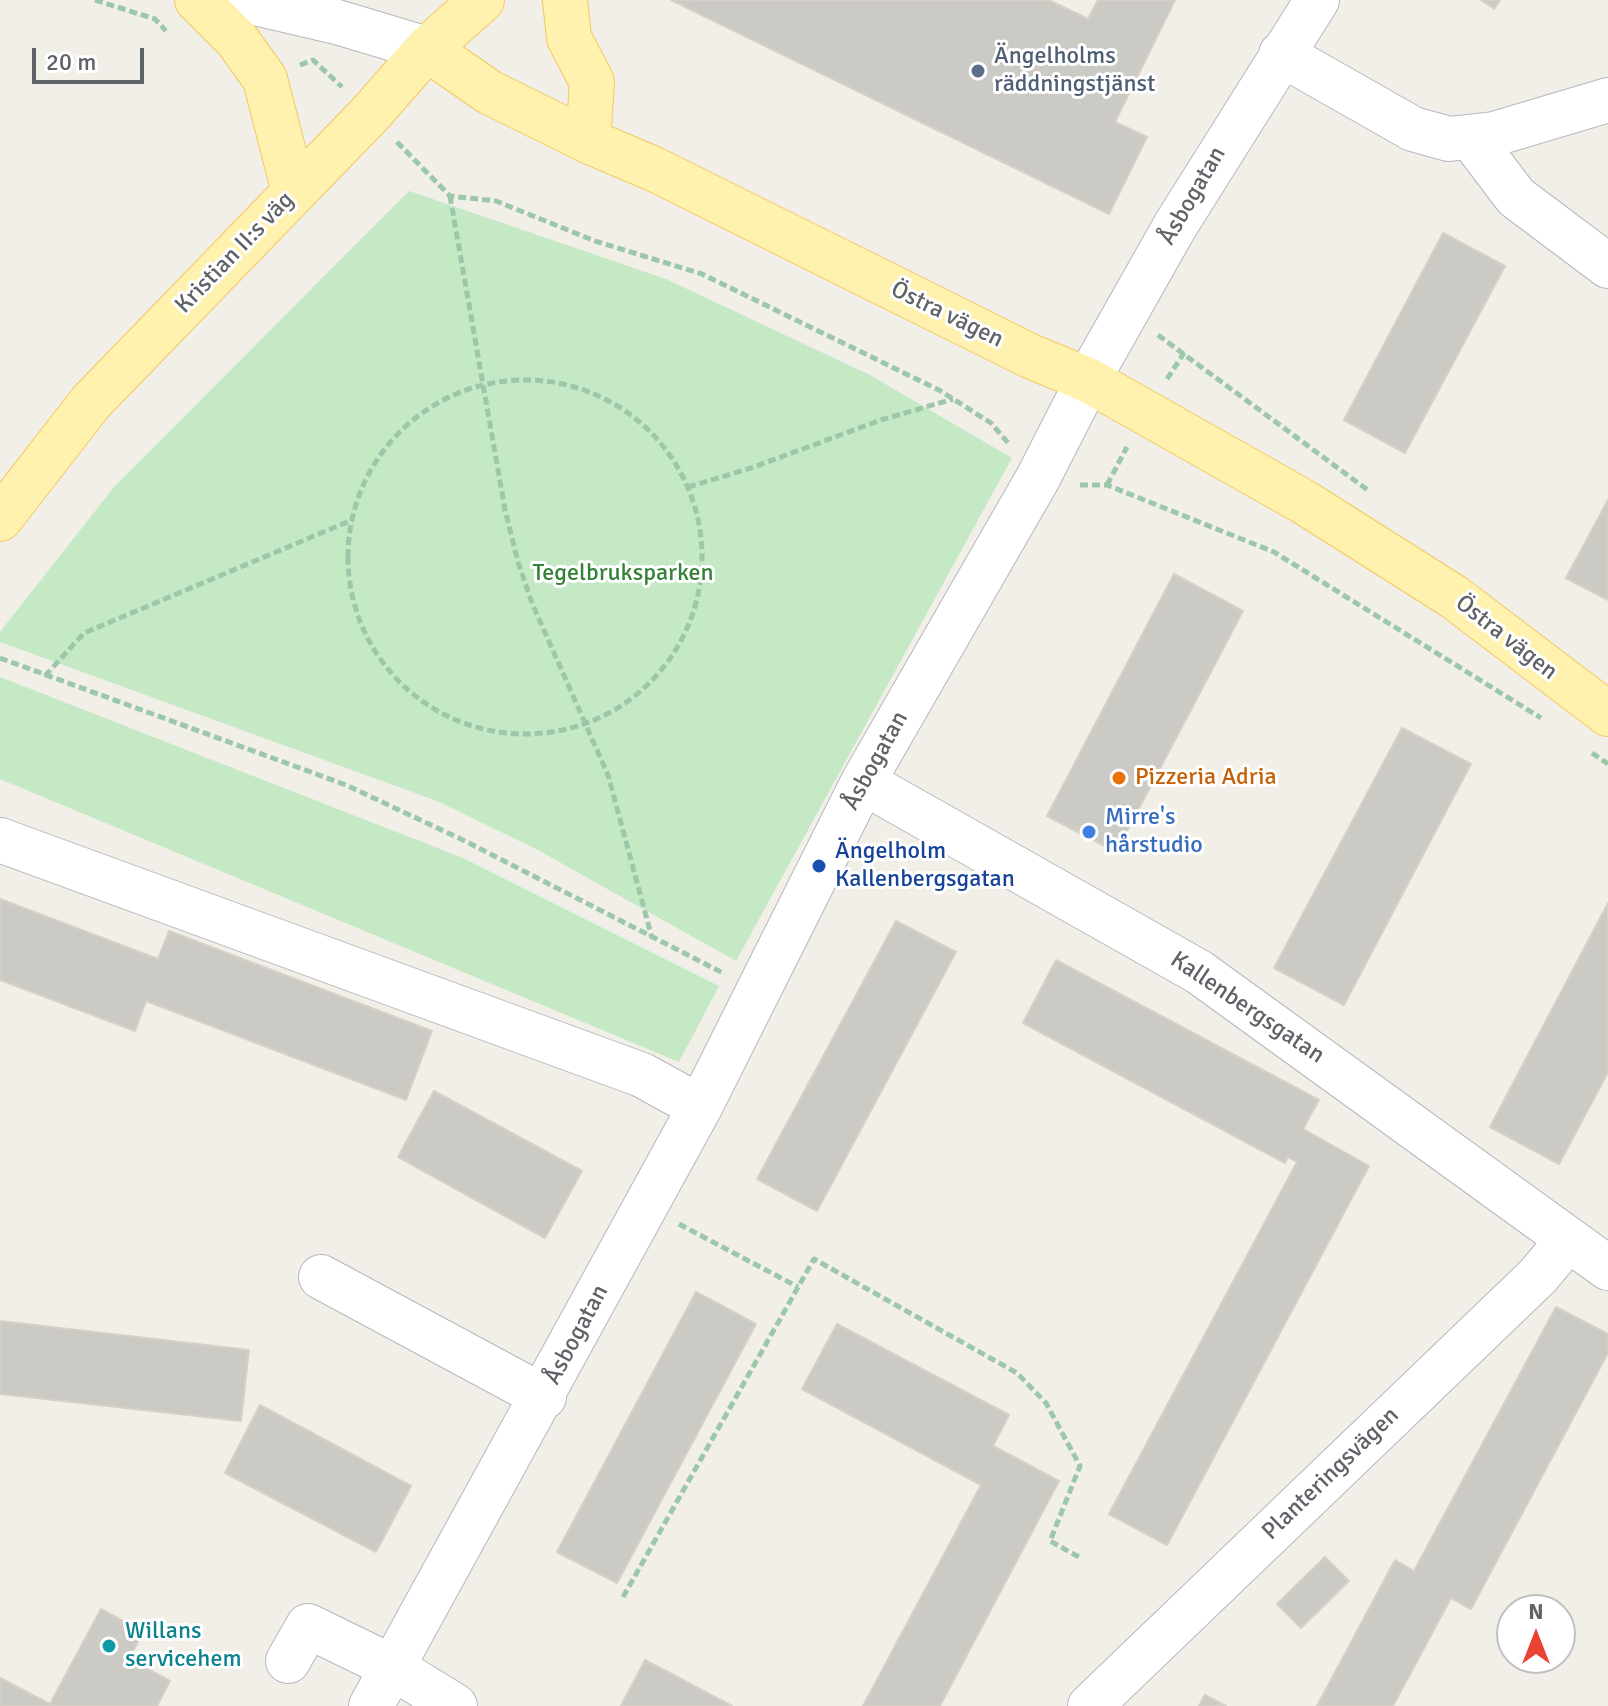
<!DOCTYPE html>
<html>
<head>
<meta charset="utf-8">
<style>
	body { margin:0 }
	#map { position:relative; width:1608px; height:1706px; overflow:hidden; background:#f1efe8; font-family:Signika,sans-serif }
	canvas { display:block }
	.north { position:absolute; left:1496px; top:1594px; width:80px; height:80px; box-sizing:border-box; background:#fff; border:2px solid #bfc1c3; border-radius:50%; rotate:0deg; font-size:22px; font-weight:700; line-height:32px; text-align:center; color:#5f6368 }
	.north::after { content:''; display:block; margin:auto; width:28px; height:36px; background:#ea4335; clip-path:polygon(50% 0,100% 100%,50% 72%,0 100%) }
	.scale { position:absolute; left:32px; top:48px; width:112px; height:36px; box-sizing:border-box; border:4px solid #5f6368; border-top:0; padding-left:10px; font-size:24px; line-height:28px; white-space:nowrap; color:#5f6368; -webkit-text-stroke:6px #fff; paint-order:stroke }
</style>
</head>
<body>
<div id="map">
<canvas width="1608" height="1706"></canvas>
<div class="north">N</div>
<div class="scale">20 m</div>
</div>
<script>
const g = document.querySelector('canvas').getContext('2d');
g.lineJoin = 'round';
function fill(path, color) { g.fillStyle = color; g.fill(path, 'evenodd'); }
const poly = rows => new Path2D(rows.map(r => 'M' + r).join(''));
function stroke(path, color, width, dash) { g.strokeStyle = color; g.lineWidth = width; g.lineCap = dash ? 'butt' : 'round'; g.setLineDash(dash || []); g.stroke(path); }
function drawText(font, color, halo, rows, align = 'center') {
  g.font = font + ' Signika,sans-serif'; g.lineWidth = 6; g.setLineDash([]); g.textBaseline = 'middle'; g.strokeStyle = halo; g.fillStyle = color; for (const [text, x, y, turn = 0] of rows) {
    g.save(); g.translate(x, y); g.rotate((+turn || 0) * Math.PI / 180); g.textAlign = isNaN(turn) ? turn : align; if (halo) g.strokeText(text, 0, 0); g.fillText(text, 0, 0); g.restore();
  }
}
const green = poly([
	[409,191,666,279,870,375,1012,458,736,961,536,849,437,801,0,642,0,632,114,487],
	[0,677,463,858,719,986,679,1062,0,779]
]);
const building = poly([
	[671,0,1049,0,1088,19,1098,0,1175,0,1115,122,1147,137,1109,214,671,0],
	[1481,0,1500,0,1494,9,1481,0],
	[1443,233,1505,266,1405,453,1344,420,1443,233],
	[1608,500,1608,600,1566,578,1608,500],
	[1174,574,1243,611,1116,852,1047,816,1174,574],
	[1402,728,1471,764,1344,1005,1274,968,1402,728],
	[0,899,158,959,169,931,432,1031,406,1100,146,1001,135,1031,0,980,0,899],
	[1608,903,1608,1072,1559,1164,1490,1127,1608,903],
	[896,921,956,952,817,1211,757,1179,896,921],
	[1056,960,1319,1100,1303,1129,1369,1166,1167,1545,1109,1514,1297,1162,1288,1157,1285,1163,1023,1023,1056,960],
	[434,1091,582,1171,545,1238,398,1157,434,1091],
	[696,1292,756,1324,617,1583,557,1552,696,1292],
	[1556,1307,1608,1334,1608,1353,1471,1609,1451,1598,1393,1706,1317,1706,1395,1560,1414,1571,1556,1307],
	[0,1321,249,1350,241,1421,0,1394,0,1321],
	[837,1324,1009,1415,993,1446,1059,1481,940,1706,863,1706,981,1485,802,1389,837,1324],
	[260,1405,411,1486,376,1552,225,1473,260,1405],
	[1325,1557,1349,1581,1301,1628,1277,1604,1325,1557],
	[101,1609,143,1632,129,1659,170,1681,157,1706,0,1706,0,1678,50,1704,101,1609],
	[645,1660,732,1706,621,1706,645,1660],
	[1205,1695,1226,1706,1199,1706,1205,1695]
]);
const path = poly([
	[95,0,155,19,166,31],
	[300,65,313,60,342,87],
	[397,142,450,196,496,201,595,241,702,274,939,390,991,423,1009,444],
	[450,196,505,510,518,562,532,603,608,775,652,938],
	[1158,335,1369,491],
	[1167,379,1184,353],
	'348 557a177 177 0 1 1 354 0a177 177 0 1 1-354 0Z',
	[1080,485,1107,485,1274,552,1541,718],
	[1107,485,1127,447],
	[688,487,751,468,881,420,953,399],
	[0,658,346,785,465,841,725,974],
	[45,676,84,633,352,520],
	[1592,753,1608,764],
	[679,1224,798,1287],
	[623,1597,814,1259,1017,1373,1046,1403,1080,1466,1050,1541,1079,1557]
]);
const minor = poly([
	[243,0,337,22,427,49],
	[1281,54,1413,129,1449,139,1494,134,1608,100],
	[1472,139,1516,197,1608,266],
	[863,782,1199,972,1608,1268],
	[0,840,642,1075,700,1107],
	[321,1277,544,1397],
	[288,1661,308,1626,392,1667,455,1706],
	[371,1706,700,1107,863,782,1038,478,1088,380,1175,226,1317,0],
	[1090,1706,1538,1276,1568,1240]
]);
const major = poly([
	[197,0,237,40,265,79,294,192],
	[565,0,569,38,592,82,588,141],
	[427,49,489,92,588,141,654,169,1030,356,1088,380,1304,502,1454,597,1608,714],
	[0,519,91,402,370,114,427,49,482,0]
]);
const markers = [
	[978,71,8,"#5c6f8a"],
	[1119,778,8,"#e8710a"],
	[1089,832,8,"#3f7fe0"],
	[819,866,8,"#1a4fb4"],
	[109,1646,8,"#0f9aa8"]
];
const serviceNames = [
	["Ängelholms",994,57],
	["räddningstjänst",994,85]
];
const streetNames = [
	["Åsbogatan",1193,196,-60],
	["Kristian II:s väg",235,253,-46],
	["Östra vägen",947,315,26],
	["Östra vägen",1506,638,38],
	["Åsbogatan",876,761,-61],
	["Kallenbergsgatan",1247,1008,34],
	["Åsbogatan",577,1335,-62],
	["Planteringsvägen",1331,1474,-44]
];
const parkNames = [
	["Tegelbruksparken",623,574]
];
const foodNames = [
	["Pizzeria Adria",1135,778]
];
const shopNames = [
	["Mirre's",1105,818],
	["hårstudio",1105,846]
];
const transitNames = [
	["Ängelholm",835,852],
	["Kallenbergsgatan",835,880]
];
const cultureNames = [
	["Willans",125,1632],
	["servicehem",125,1660]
];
fill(green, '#c5e8c5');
fill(building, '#cccac5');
stroke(building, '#d6d1c6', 2);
stroke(minor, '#b5b8bc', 46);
stroke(major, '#f2c960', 46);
stroke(path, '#9cc7a9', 5, [8, 4]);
stroke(minor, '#fff', 44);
stroke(major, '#fff2af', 44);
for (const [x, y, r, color] of markers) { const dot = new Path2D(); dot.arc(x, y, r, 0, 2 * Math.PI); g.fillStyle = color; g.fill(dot); stroke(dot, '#fff', 3); }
drawText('24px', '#4e5e75', '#fff', serviceNames, 'left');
drawText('24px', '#5f6368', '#fff', streetNames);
drawText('24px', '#348238', '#fff', parkNames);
drawText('24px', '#c56008', '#fff', foodNames, 'left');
drawText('24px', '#366cbe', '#fff', shopNames, 'left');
drawText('24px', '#164399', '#fff', transitNames, 'left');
drawText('24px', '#0d838f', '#fff', cultureNames, 'left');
</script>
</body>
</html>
